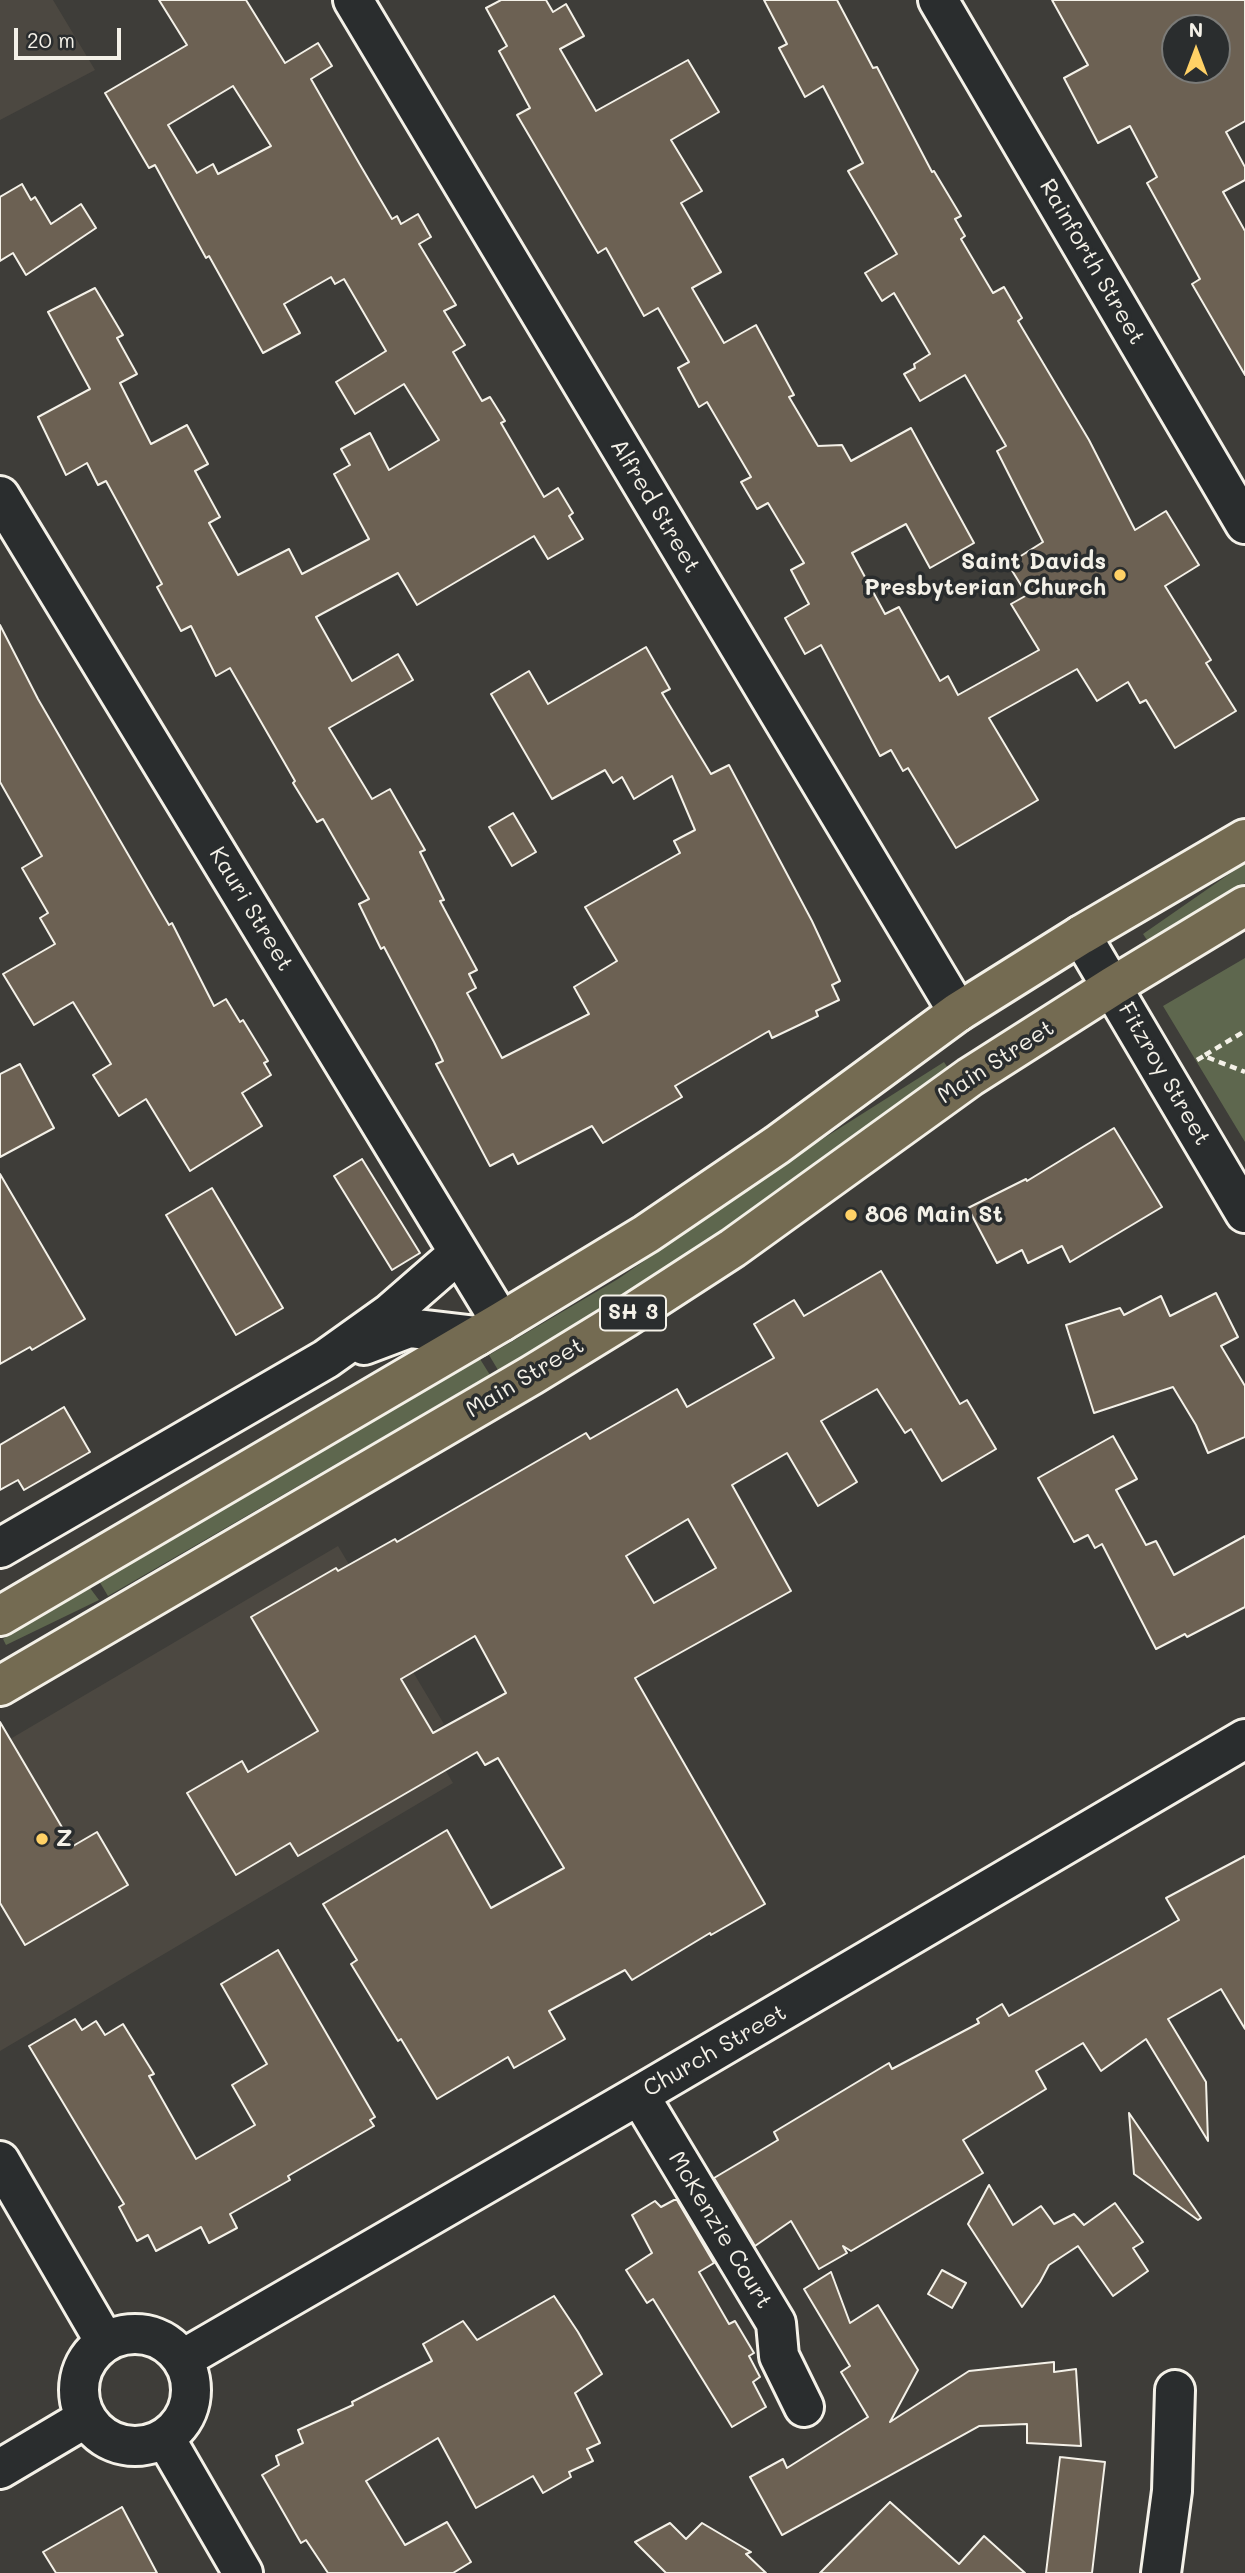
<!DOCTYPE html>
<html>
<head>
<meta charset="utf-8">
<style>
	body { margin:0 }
	#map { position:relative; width:1245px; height:2573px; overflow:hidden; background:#3e3d39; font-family:Mali,sans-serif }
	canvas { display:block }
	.north { position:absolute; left:1161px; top:14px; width:70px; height:70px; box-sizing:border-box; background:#2a2d2e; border:2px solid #7b7b78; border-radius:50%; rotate:0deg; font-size:19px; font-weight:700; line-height:28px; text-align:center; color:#f4f1e8 }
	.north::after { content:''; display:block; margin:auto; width:24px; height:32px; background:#ffd166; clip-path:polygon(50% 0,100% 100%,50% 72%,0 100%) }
	.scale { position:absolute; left:14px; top:28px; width:107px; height:32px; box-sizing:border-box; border:4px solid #f4f1e8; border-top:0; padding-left:9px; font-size:21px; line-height:24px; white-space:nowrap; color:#f4f1e8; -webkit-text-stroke:5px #2a2d2e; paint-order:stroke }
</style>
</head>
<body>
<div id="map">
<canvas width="1245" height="2573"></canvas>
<div class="north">N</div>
<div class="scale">20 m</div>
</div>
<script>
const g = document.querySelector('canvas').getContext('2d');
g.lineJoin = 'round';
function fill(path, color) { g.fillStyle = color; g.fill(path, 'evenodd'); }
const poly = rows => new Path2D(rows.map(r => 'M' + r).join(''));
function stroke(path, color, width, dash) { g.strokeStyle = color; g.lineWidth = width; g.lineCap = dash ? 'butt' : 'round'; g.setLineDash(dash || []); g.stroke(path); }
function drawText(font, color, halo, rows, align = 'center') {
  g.font = font + ' Mali,sans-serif'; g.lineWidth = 7; g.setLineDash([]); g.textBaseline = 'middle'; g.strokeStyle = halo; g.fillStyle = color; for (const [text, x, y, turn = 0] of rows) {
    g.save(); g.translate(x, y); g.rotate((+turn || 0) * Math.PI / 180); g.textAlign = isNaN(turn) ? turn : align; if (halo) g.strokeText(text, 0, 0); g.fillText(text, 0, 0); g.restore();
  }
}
const built = poly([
	[0,0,53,0,95,70,0,120],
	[338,1546,444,1724,425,1736,453,1783,0,2051,0,1745]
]);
const green = poly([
	[1245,863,1245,883,1147,940,1143,934],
	[1245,958,1245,1142,1163,1006],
	[944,1062,948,1068,719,1235,627,1295,498,1370,489,1355,618,1279,802,1152],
	[480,1359,490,1375,108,1596,99,1581],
	[90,1588,99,1600,6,1645,3,1639]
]);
const building = poly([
	[159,0,246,0,285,63,318,43,332,66,311,79,359,163,392,219,397,216,401,224,418,214,431,237,419,244,456,305,444,311,465,345,453,352,482,401,490,397,505,421,501,423,544,497,558,488,573,513,569,516,583,539,548,559,534,536,417,605,398,573,316,617,352,681,398,654,413,680,329,728,372,799,390,789,425,850,420,852,444,900,440,901,477,970,469,974,476,988,467,993,502,1058,589,1014,574,987,617,961,585,907,680,853,674,841,695,830,672,776,634,799,622,777,613,783,605,770,552,799,491,694,529,671,548,704,646,647,670,689,662,693,711,774,729,765,812,921,840,981,832,985,839,1000,816,1011,818,1016,772,1038,769,1031,675,1086,682,1097,603,1143,592,1126,518,1164,513,1154,490,1166,436,1064,443,1061,434,1042,384,947,381,949,359,904,369,899,323,819,317,822,293,783,295,781,230,668,216,676,191,626,181,631,157,587,162,584,106,481,98,485,87,463,66,475,38,417,90,389,48,312,95,288,123,335,117,338,137,374,120,383,151,444,187,425,208,464,195,471,220,517,209,523,238,575,289,549,302,574,369,539,334,474,350,465,341,449,370,433,389,470,439,440,404,384,355,414,336,382,386,351,344,279,335,284,331,277,284,304,300,333,263,353,209,256,206,258,155,165,149,168,105,93,187,45,159,0],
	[233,86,271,146,218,174,213,164,197,173,168,125,233,86],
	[501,0,546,0,553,12,566,4,584,36,560,49,596,111,688,60,719,112,671,140,702,191,681,203,721,272,692,288,724,343,756,325,794,395,789,397,818,446,842,445,851,461,911,428,974,543,930,568,906,524,852,553,885,614,899,607,940,681,948,676,958,695,1039,650,1011,604,1027,595,1008,564,1043,542,997,451,1006,446,965,375,920,401,904,374,915,368,914,364,930,354,894,293,882,301,865,273,897,254,848,171,863,163,823,86,805,97,779,48,787,44,764,0,837,0,873,68,877,67,932,172,934,171,961,216,955,219,965,236,961,239,993,293,1004,287,1022,318,1018,321,1089,440,1135,530,1166,511,1199,565,1165,586,1211,660,1206,663,1236,711,1175,748,1146,700,1140,703,1128,682,1097,701,1077,669,989,718,1038,800,956,848,908,768,903,771,891,750,880,756,821,645,805,654,785,618,809,604,791,570,804,563,768,503,757,509,741,482,751,477,707,402,699,407,678,368,689,362,658,308,644,316,606,248,598,253,517,115,530,108,499,51,507,46,486,8,501,0],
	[1052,0,1245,0,1245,121,1226,132,1245,167,1245,180,1223,192,1245,231,1245,375,1192,284,1200,279,1147,183,1157,177,1130,126,1098,143,1064,78,1088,65,1052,0],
	[1175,28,1217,28,1217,70,1175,70,1175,28],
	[22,184,31,200,35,197,51,224,81,204,96,228,26,275,13,253,0,261,0,197,22,184],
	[0,625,38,699,169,925,172,923,214,1006,226,999,240,1022,243,1020,268,1061,264,1063,271,1075,242,1093,262,1126,190,1171,146,1099,119,1116,93,1075,111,1064,73,1002,34,1025,3,974,55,944,40,918,48,913,22,868,42,856,0,782,0,625],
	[513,813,536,852,512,866,489,827,513,813],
	[20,1064,54,1128,0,1157,0,1074,20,1064],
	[1114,1128,1162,1207,1070,1262,1062,1246,1028,1263,1022,1250,997,1263,968,1208,1026,1179,1027,1181,1114,1128],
	[362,1159,420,1253,392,1270,334,1176,362,1159],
	[0,1174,85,1319,32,1350,30,1347,0,1364,0,1174],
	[212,1188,283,1308,236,1335,166,1215,212,1188],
	[881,1271,960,1404,967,1400,996,1449,942,1481,911,1429,905,1433,877,1389,821,1421,857,1482,818,1506,787,1453,732,1485,791,1591,635,1678,765,1904,711,1935,710,1933,632,1980,625,1970,549,2011,565,2039,514,2068,508,2057,437,2099,401,2039,398,2041,351,1964,357,1960,323,1904,447,1830,491,1908,564,1868,498,1758,485,1765,477,1752,298,1856,290,1843,236,1875,187,1793,242,1761,248,1772,318,1731,251,1617,336,1568,338,1571,395,1539,397,1542,586,1433,590,1439,677,1389,687,1407,774,1358,754,1324,794,1300,804,1316,881,1271],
	[688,1519,716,1568,654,1603,626,1556,688,1519],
	[475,1636,506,1693,433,1733,401,1679,475,1636],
	[1216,1293,1238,1337,1221,1346,1245,1386,1245,1437,1208,1453,1196,1425,1173,1387,1094,1413,1066,1325,1120,1308,1124,1315,1161,1296,1170,1316,1216,1293],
	[64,1407,90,1452,24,1490,18,1480,0,1490,0,1445,64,1407],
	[1113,1436,1137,1479,1116,1490,1146,1545,1156,1541,1174,1575,1245,1536,1245,1607,1187,1637,1185,1634,1156,1649,1102,1544,1095,1548,1088,1535,1074,1542,1038,1478,1113,1436],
	[0,1722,73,1846,97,1832,128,1885,25,1945,0,1903,0,1722],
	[1245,1856,1245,2029,1221,1989,1168,2019,1206,2082,1208,2141,1146,2039,1101,2071,1083,2043,1036,2071,1046,2089,963,2140,983,2173,851,2251,843,2246,847,2253,819,2269,791,2221,755,2246,714,2178,778,2140,774,2132,889,2063,892,2069,979,2023,977,2019,1002,2004,1009,2016,1179,1920,1166,1898,1245,1856],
	[278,1950,375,2117,370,2120,374,2126,288,2176,290,2180,230,2214,237,2228,209,2243,201,2227,156,2251,148,2235,137,2241,119,2207,124,2204,29,2046,75,2019,82,2030,96,2021,105,2035,123,2024,154,2074,149,2076,196,2159,255,2125,232,2085,267,2064,221,1984,278,1950],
	[1129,2113,1201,2218,1198,2220,1134,2174,1129,2113],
	[989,2185,1013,2225,1041,2206,1054,2224,1074,2214,1084,2225,1115,2203,1143,2242,1133,2248,1148,2271,1113,2296,1078,2246,1049,2265,1040,2282,1022,2307,968,2224,989,2185],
	[674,2200,677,2200,714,2263,699,2272,729,2324,735,2321,754,2353,749,2356,760,2377,753,2382,766,2407,732,2427,653,2299,647,2303,626,2270,652,2253,632,2215,655,2201,661,2207,674,2200],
	[942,2270,966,2283,952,2308,928,2294,942,2270],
	[831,2272,850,2323,878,2305,918,2370,890,2422,969,2371,1054,2362,1054,2372,1076,2369,1081,2446,1027,2443,1027,2424,979,2426,782,2535,750,2477,783,2459,787,2468,868,2417,841,2372,850,2366,804,2289,831,2272],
	[554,2296,578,2332,602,2374,575,2393,600,2443,587,2449,593,2461,569,2472,571,2477,543,2493,533,2476,476,2508,438,2438,366,2481,405,2545,447,2522,471,2562,453,2573,328,2573,306,2540,301,2543,262,2475,279,2465,276,2456,303,2443,298,2430,353,2405,352,2402,432,2361,423,2344,463,2321,477,2340,554,2296],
	[1060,2457,1105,2462,1092,2573,1046,2573,1060,2457],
	[890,2502,959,2564,984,2536,1025,2573,820,2573,890,2502],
	[122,2507,157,2573,56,2573,43,2552,122,2507],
	[670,2523,686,2539,702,2523,751,2552,746,2554,766,2573,666,2573,635,2542,670,2523]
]);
const path = poly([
	[1205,1055,1245,1031],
	[1197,1060,1204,1056,1245,1072]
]);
const minor = poly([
	[353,0,958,1012],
	[938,0,1245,524],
	[0,496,501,1322],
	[1081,935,1245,1213],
	[364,1345,409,1328,477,1336],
	[0,1548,326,1359,389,1314,459,1253],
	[639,2095,776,2323,779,2356,804,2407],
	[0,2161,105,2342],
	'79 2390a56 56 0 1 1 112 0a56 56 0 1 1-112 0Z',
	[183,2359,639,2095,1245,1739],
	[165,2438,243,2573],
	[0,2469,86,2418],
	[1161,2573,1172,2491,1175,2390]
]);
const highway = poly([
	[0,1616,501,1322,646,1234,777,1145,958,1012,1081,935,1245,839],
	[0,1686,532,1375,625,1318,733,1248,970,1077,1113,986,1245,906]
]);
const markers = [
	[1120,575,7,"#ffd166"],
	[851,1215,7,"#ffd166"],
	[42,1839,7,"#ffd166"]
];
const shields = [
	[633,1313,66]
];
const shieldNames = [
	["SH 3",633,1313]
];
const streetNames = [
	["Rainforth Street",1092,262,60],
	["Alfred Street",655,506,59],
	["Kauri Street",251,909,59],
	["Main Street",996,1062,-33],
	["Fitzroy Street",1164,1074,60],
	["Main Street",525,1378,-31],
	["Church Street",715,2051,-30],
	["McKenzie Court",720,2230,59]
];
const poiNames = [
	["Saint Davids",1106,562,"right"],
	["Presbyterian Church",1106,588,"right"],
	["806 Main St",865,1215],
	["Z",56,1839]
];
fill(built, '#4c4841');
fill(green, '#5e674e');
fill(building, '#6c6153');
stroke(building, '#f4f1e8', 2);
stroke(minor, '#f4f1e8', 44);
stroke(highway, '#f4f1e8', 44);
stroke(path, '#f4f1e8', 4.5, [7, 5]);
stroke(minor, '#2a2d2e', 38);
stroke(highway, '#746b52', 38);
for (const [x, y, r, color] of markers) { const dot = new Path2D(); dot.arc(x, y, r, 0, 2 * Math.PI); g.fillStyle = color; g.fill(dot); stroke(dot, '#2a2d2e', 2.5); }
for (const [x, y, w] of shields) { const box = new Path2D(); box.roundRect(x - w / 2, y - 17.5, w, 35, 5); g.fillStyle = '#2a2d2e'; g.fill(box); stroke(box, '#f4f1e8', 2); }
drawText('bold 21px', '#f4f1e8', null, shieldNames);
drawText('23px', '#f4f1e8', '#2a2d2e', streetNames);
drawText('bold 23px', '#f4f1e8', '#2a2d2e', poiNames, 'left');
</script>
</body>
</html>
